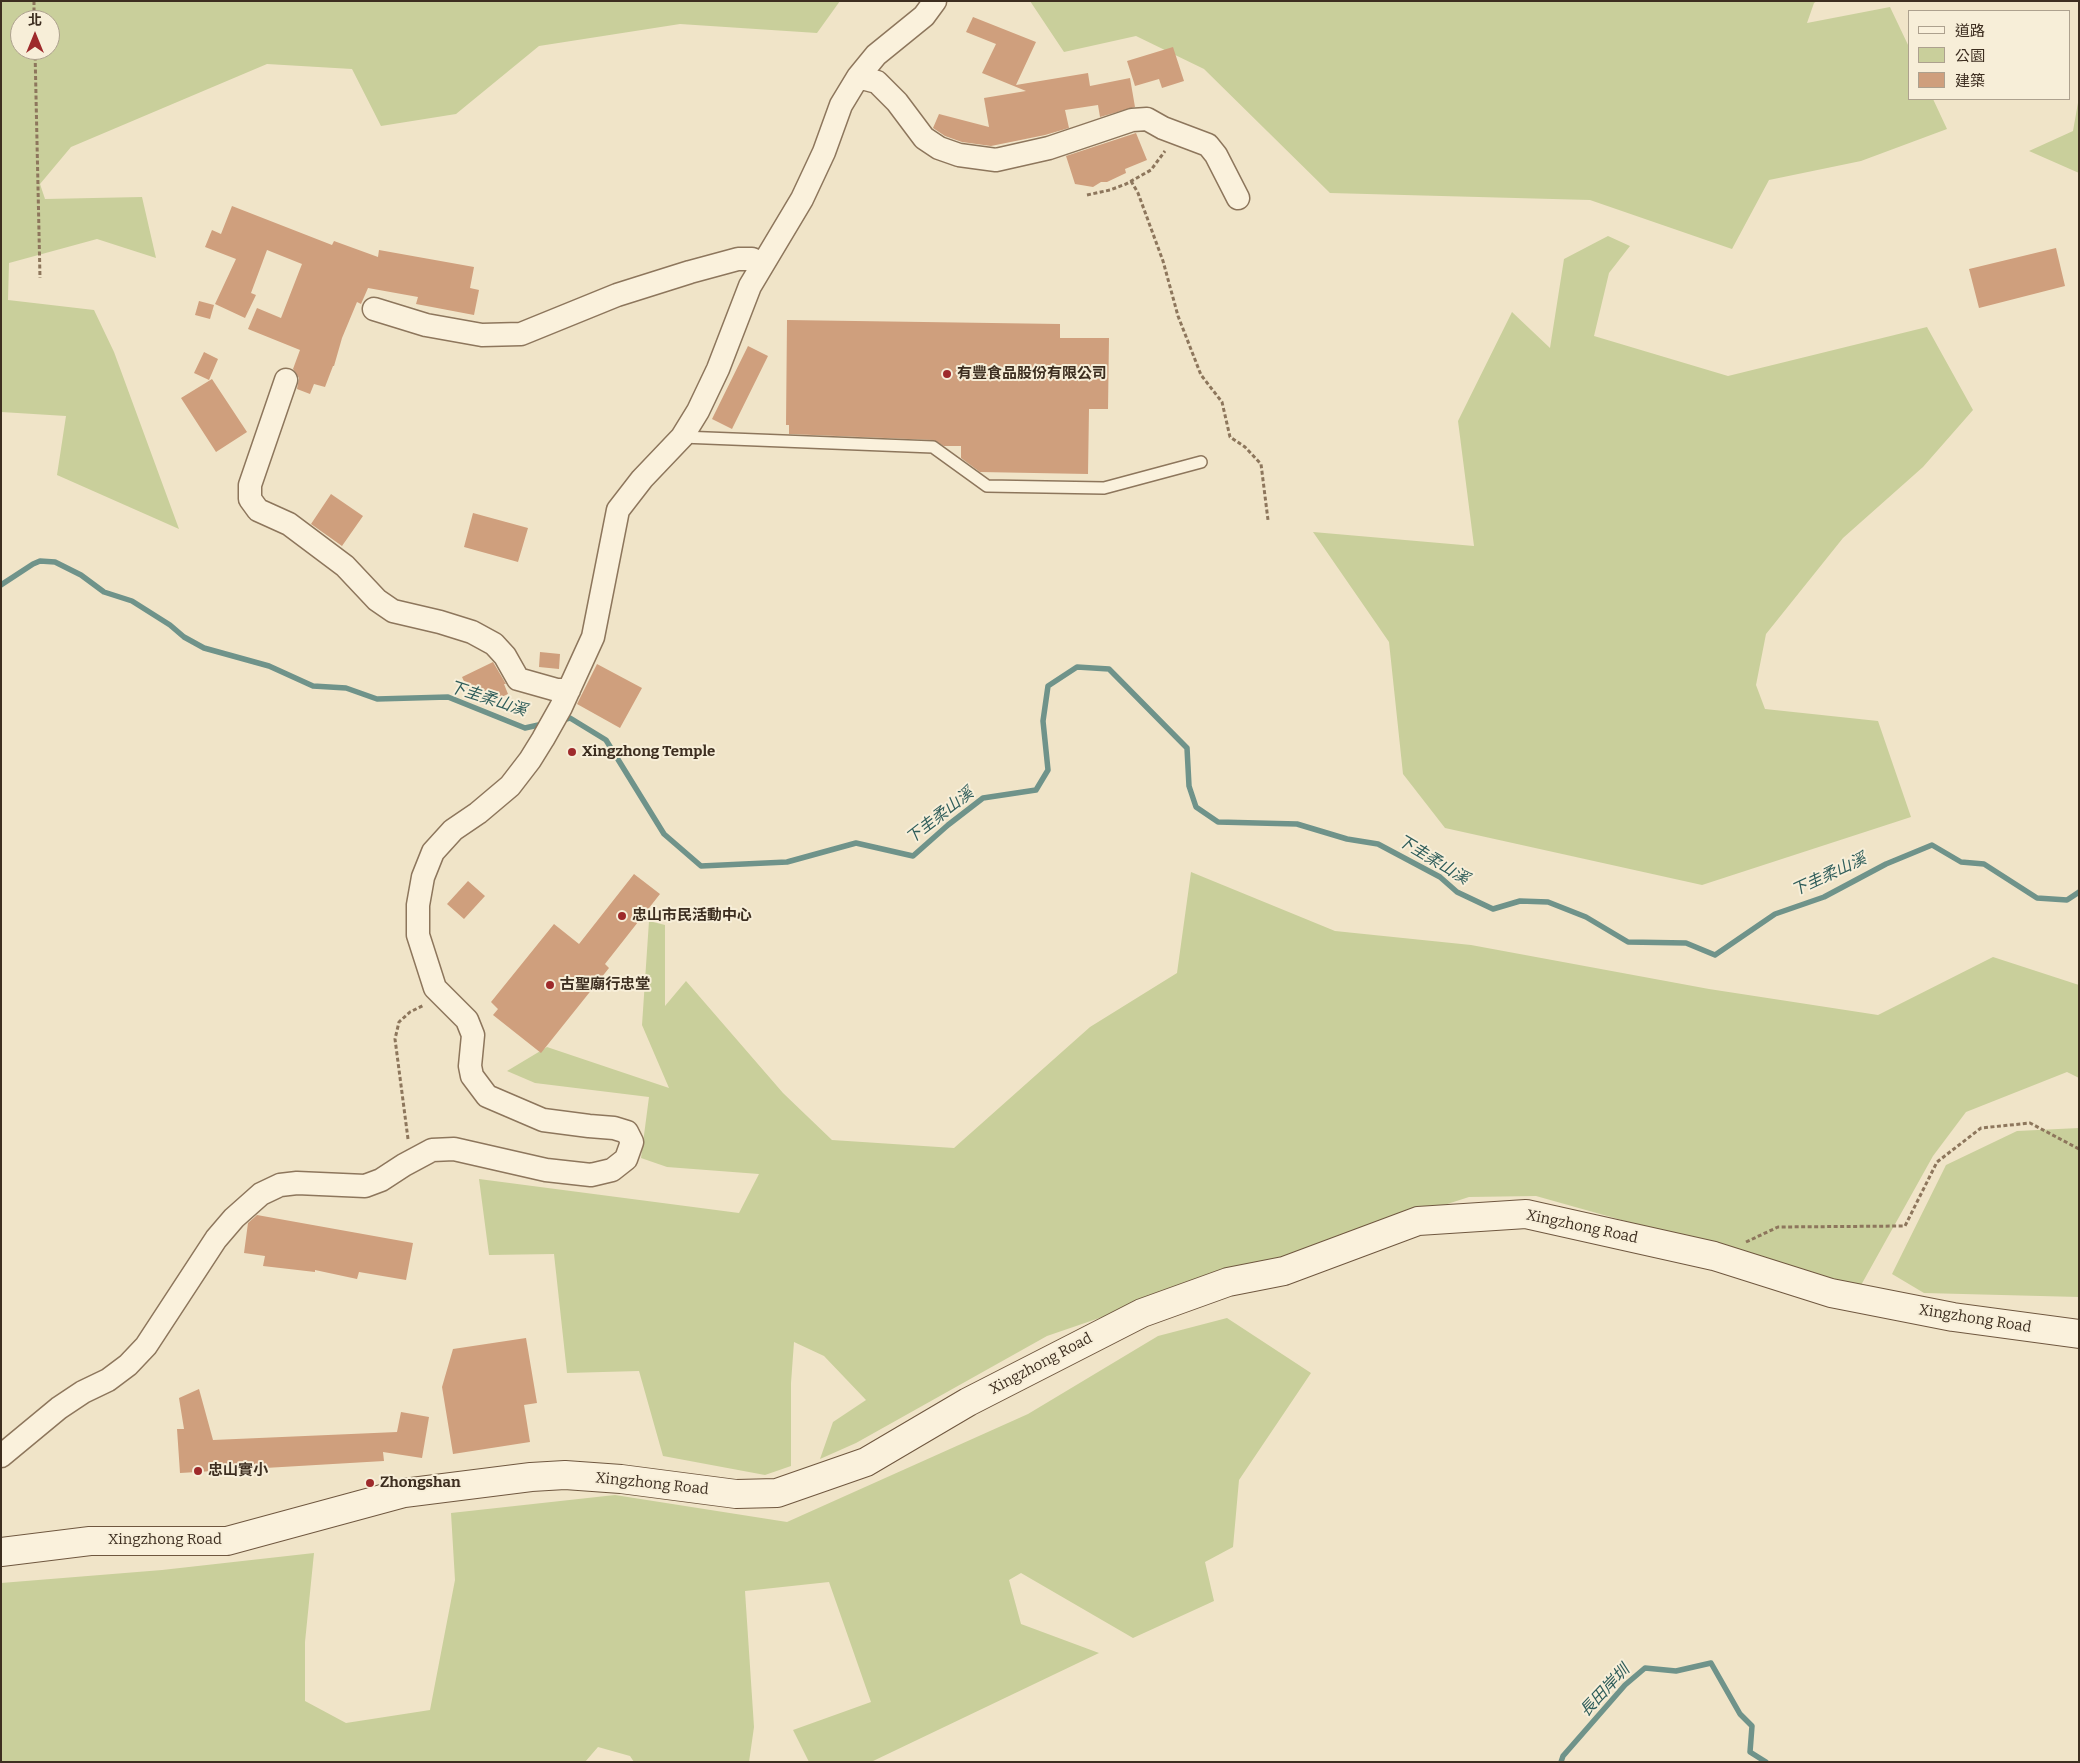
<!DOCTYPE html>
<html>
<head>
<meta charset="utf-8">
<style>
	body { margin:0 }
	#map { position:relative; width:2080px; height:1763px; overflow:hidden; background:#f0e4c8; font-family:Bitter,"Noto Sans TC",serif }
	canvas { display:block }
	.frame { position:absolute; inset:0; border:2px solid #3d2e20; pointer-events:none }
	.legend { position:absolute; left:1908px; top:10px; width:162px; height:90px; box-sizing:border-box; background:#f7eed8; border:1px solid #ada18e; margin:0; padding:6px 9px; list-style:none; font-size:15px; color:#3d2e20 }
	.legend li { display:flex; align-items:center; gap:10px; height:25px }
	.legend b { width:25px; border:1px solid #ada18e }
	.north { position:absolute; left:10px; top:10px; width:50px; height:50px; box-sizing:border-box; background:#f7eed8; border:1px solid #ada18e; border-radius:50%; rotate:0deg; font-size:14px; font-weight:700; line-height:20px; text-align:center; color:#3d2e20 }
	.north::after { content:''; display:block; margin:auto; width:18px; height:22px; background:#9e2a2b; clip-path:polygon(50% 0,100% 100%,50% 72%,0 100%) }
</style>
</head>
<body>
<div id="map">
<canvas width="2080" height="1763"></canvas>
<div class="frame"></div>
<ul class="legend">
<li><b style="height:6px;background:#faf1dc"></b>道路</li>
<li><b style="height:14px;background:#c9cf9b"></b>公園</li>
<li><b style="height:14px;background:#cf9f7d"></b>建築</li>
</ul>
<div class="north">北</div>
</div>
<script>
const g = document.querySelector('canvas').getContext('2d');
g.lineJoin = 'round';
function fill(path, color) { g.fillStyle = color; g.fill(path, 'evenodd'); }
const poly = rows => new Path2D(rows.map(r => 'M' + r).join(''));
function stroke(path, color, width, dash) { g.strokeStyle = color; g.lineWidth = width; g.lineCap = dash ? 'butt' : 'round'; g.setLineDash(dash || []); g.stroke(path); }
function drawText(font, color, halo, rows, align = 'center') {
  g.font = font + ' Bitter,"Noto Sans TC",serif'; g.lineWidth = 4; g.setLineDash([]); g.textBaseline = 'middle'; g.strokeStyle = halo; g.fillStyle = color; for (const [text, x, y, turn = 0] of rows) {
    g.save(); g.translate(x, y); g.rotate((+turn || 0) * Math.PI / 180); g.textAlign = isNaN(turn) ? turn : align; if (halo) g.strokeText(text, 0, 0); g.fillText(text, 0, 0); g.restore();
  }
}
const green = poly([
	[1,1,840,1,817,33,680,24,539,46,456,114,381,126,352,69,267,64,71,147,40,184,45,199,142,197,156,258,97,239,9,263,8,300,94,310,114,352,179,529,57,475,66,416,1,412],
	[20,20,50,20,50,50,20,50],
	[1030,1,1817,1,1814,3,1807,23,1890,7,1909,47,1909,99,1933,99,1947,129,1861,161,1769,180,1732,249,1590,200,1330,193,1204,69,1136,36,1064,52],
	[2079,97,2079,173,2029,151,2073,131],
	[1608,236,1630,246,1609,273,1594,336,1728,376,1927,327,1973,410,1923,467,1843,538,1766,634,1756,685,1765,709,1878,721,1911,817,1702,885,1445,828,1403,774,1389,642,1313,532,1474,546,1458,421,1512,312,1550,348,1564,259],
	[1191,872,1335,931,1471,945,1709,989,1878,1015,1993,957,2079,985,2079,1078,2067,1072,1966,1112,1933,1156,1860,1287,1536,1196,1469,1197,1181,1290,1047,1336,856,1443,820,1459,833,1422,866,1400,824,1356,794,1342,791,1383,791,1466,765,1475,663,1456,639,1371,567,1373,554,1254,489,1255,479,1179,739,1213,759,1174,667,1167,641,1158,649,1097,535,1083,507,1071,547,1047,669,1088,642,1025,649,921,665,925,665,1006,686,981,783,1093,832,1140,954,1148,1090,1027,1177,973],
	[2079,1128,2079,1297,1924,1293,1892,1274,1946,1165,2017,1131],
	[1227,1318,1311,1373,1239,1480,1233,1547,1205,1562,1214,1601,1133,1638,1021,1573,1009,1580,1021,1624,1099,1653,871,1762,809,1762,793,1730,871,1702,829,1582,745,1591,754,1727,749,1762,634,1762,630,1756,598,1747,585,1762,1,1762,1,1583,162,1570,314,1553,305,1642,305,1701,346,1723,430,1710,455,1580,451,1513,615,1495,787,1522,1028,1414,1158,1336]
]);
const stream = poly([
	[1,585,33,564,40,561,55,562,81,575,104,592,132,601,170,625,184,637,204,648,269,666,313,686,346,688,377,699,448,697,525,728,543,724],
	[562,720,570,718,606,740,664,834,701,866,787,862,856,843,913,856,948,825,983,798,1036,790,1048,770,1043,721,1048,686,1077,667,1109,669,1187,748,1189,786,1196,807,1218,822,1297,824,1347,839,1378,844,1440,877,1457,892,1493,909,1520,901,1548,902,1586,917,1628,942,1686,943,1715,955,1775,914,1824,897,1886,864,1932,845,1961,862,1984,864,2037,898,2067,900,2079,892],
	[1561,1762,1563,1756,1625,1685,1645,1668,1676,1671,1711,1663,1740,1714,1752,1726,1750,1752,1766,1762]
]);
const building = poly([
	[973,17,1036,42,1016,85,1088,73,1090,86,1130,78,1135,107,1100,117,1098,105,1065,110,1069,128,1045,135,991,146,962,142,945,136,933,128,939,114,989,127,984,98,1026,91,982,73,996,44,966,32],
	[1173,47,1184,81,1162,88,1159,79,1135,86,1127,61],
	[1136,133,1147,160,1125,169,1126,173,1107,182,1101,182,1093,187,1075,184,1066,156],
	[232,206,332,245,334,241,378,257,379,250,474,267,470,288,479,290,474,315,416,304,418,297,368,288,361,304,357,302,342,338,334,366,333,366,325,387,314,384,310,394,297,389,299,378,293,369,300,350,248,329,257,308,281,318,302,264,267,250,251,293,256,295,245,318,215,304,236,259,205,247,212,230,221,234],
	[2056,248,2065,286,1979,308,1969,269],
	[199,301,214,305,210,319,195,315],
	[787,320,1060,324,1060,338,1109,338,1108,409,1089,409,1088,474,980,472,961,458,961,446,944,446,933,440,789,434,789,425,786,425],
	[748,346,768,356,732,429,712,419],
	[204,352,218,359,209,380,194,373],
	[212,379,247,432,216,452,181,398],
	[331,494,363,516,342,546,311,524],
	[473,513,528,528,518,562,464,547],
	[540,652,560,654,559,669,539,667],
	[493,662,506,684,504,684,508,694,487,704,483,696,473,701,462,677],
	[597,664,642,688,620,728,577,704],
	[634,874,660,894,605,964,609,968,541,1053,493,1015,498,1009,491,1002,554,924,579,944],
	[468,881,485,896,464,919,447,904],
	[257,1215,413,1243,406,1280,359,1272,357,1279,315,1270,315,1272,263,1266,265,1256,244,1253,248,1223],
	[526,1338,537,1403,524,1405,530,1442,453,1454,442,1387,453,1349],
	[199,1389,213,1440,397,1432,401,1412,429,1417,422,1458,383,1452,384,1461,180,1473,177,1429,184,1429,179,1398]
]);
const path = poly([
	[34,1,34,20],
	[35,50,40,278],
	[1131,181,1138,193,1163,261,1178,316,1201,375,1222,402,1230,437,1245,447,1261,464,1268,520],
	[1087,195,1110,190,1126,184,1151,170,1165,151],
	[408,1139,395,1039,399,1022,410,1012,424,1005],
	[1746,1242,1778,1227,1905,1226,1937,1162,1981,1128,2030,1123,2079,1149]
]);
const lane = poly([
	[682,437,933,447,987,486,1104,488,1201,462]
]);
const street = poly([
	[858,77,877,82,897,102,924,138,939,148,959,155,996,160,1049,148,1132,120,1147,119,1163,128,1208,145,1216,155,1238,198],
	[374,309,426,325,482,335,521,334,617,295,690,272,738,259,752,259,763,264],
	[286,380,250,485,250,499,258,510,289,524,345,566,377,600,393,611,440,622,472,632,494,644,505,656,518,679,557,690,569,690],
	[1,1456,59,1408,83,1392,108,1380,128,1365,146,1346,216,1239,234,1218,261,1194,280,1185,297,1183,365,1186,381,1180,404,1165,432,1150,454,1149,546,1170,591,1175,612,1170,626,1159,632,1142,627,1132,614,1128,589,1126,543,1120,487,1096,472,1076,470,1066,473,1035,467,1020,435,988,418,935,418,905,423,877,433,852,453,830,478,813,510,786,530,760,543,739,561,707,593,637,618,510,642,479,682,437,698,411,718,369,750,286,802,199,824,152,841,105,858,77,876,55,924,16,935,1]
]);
const secondary = poly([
	[1,1552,90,1541,227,1541,404,1493,531,1477,565,1475,621,1479,736,1494,777,1493,866,1462,968,1402,1142,1313,1228,1282,1284,1271,1418,1221,1526,1214,1714,1256,1831,1293,1953,1317,2079,1334]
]);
const markers = [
	[947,374,5,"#9e2a2b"],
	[572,752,5,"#9e2a2b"],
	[622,916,5,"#9e2a2b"],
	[550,985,5,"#9e2a2b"],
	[198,1471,5,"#9e2a2b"],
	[370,1483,5,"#9e2a2b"]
];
const poiNames = [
	["有豐食品股份有限公司",957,374],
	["Xingzhong Temple",582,752],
	["忠山市民活動中心",632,916],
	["古聖廟行忠堂",560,985],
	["忠山實小",208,1471],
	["Zhongshan",380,1483]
];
const streetNames = [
	["Xingzhong Road",1582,1227,12],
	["Xingzhong Road",1975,1319,9],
	["Xingzhong Road",1041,1364,-28],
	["Xingzhong Road",652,1484,6],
	["Xingzhong Road",165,1540]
];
const waterNames = [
	["下圭柔山溪",488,699,18],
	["下圭柔山溪",940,816,-38],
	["下圭柔山溪",1433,860,31],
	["下圭柔山溪",1829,875,-25],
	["長田岸圳",1605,1691,-47]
];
fill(green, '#c9cf9b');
stroke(stream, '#6f938a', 5.5);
fill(building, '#cf9f7d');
stroke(lane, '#8d765c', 14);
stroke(street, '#8d765c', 25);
stroke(secondary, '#6f573f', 30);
stroke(path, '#8d765c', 3, [4, 2.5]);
stroke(lane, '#faf1dc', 11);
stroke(street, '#faf1dc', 22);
stroke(secondary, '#faf1dc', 28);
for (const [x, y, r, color] of markers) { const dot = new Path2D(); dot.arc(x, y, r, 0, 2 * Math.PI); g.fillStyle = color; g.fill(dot); stroke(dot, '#f7eed8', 2); }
drawText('bold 15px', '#3d2e20', '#f7eed8', poiNames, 'left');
drawText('15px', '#3d2e20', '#f7eed8', streetNames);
drawText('italic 16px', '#2f5d5a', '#f7eed8', waterNames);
</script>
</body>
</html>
